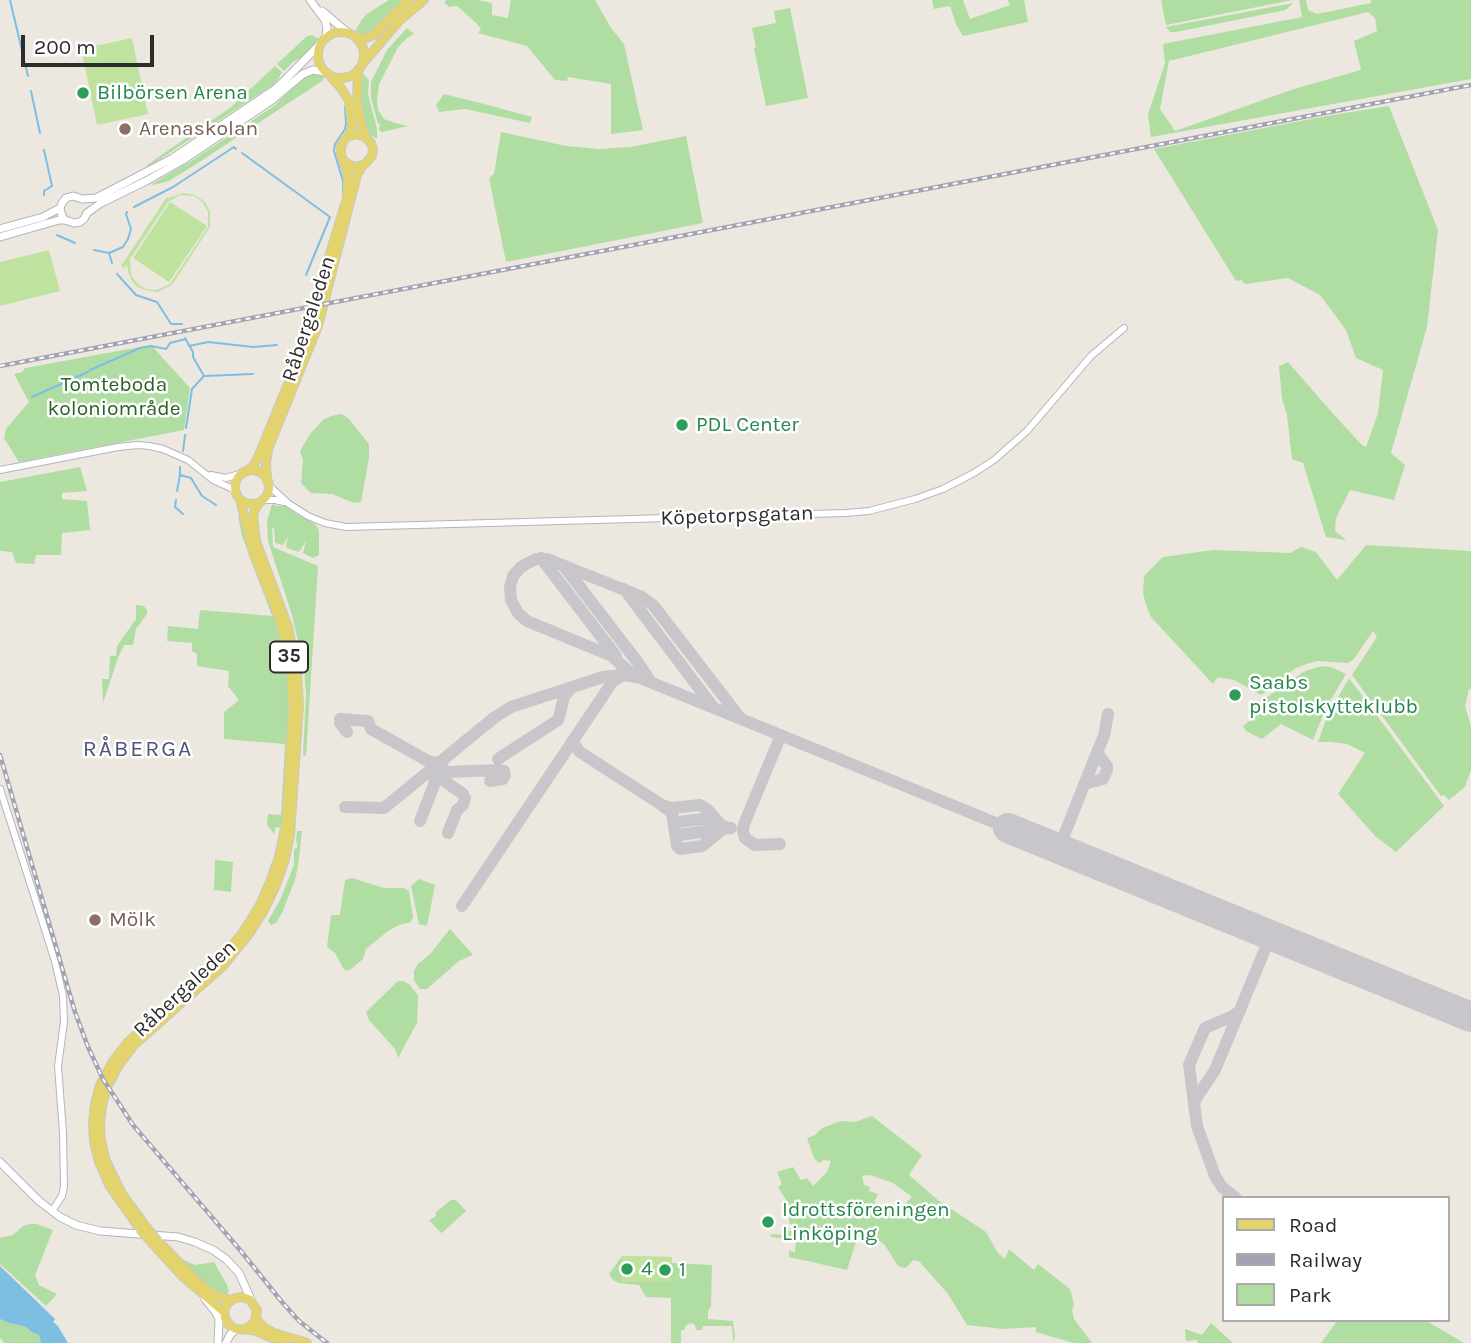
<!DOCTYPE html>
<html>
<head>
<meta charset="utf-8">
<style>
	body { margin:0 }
	#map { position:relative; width:1471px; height:1343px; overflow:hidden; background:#ece8df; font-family:Karla,sans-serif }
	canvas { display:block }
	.legend { position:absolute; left:1222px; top:1196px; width:228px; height:126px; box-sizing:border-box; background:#fff; border:2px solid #ababab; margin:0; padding:9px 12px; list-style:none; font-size:21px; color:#2c2c2c }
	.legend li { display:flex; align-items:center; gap:14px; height:35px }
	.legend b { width:35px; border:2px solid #ababab }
	.scale { position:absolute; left:21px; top:35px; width:133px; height:32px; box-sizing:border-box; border:4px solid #2c2c2c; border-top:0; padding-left:9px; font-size:21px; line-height:24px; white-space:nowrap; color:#2c2c2c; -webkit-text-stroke:5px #fff; paint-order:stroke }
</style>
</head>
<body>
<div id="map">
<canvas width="1471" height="1343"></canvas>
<ul class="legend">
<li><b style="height:9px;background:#e3d36d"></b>Road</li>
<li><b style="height:9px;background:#a3a3b4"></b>Railway</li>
<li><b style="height:19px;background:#b0dda2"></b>Park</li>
</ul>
<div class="scale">200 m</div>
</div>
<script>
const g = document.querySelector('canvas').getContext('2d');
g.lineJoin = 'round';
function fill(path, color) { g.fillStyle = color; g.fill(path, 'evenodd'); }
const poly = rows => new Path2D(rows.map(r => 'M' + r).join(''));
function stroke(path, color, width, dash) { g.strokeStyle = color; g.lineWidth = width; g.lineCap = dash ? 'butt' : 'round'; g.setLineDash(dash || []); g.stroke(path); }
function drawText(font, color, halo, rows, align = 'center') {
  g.font = font + ' Karla,sans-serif'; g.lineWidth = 5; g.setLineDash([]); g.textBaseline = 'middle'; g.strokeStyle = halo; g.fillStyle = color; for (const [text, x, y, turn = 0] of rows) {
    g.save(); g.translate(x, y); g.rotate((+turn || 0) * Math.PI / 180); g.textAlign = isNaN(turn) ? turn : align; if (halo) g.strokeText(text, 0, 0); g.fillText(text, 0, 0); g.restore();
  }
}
const green = poly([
	[389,0,402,0,375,30,365,34,354,33,362,19,367,14],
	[447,0,478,0,492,3,492,15,508,18,511,0,595,0,611,28,624,44,643,130,611,134,611,84,568,77,567,81,555,80,527,46,478,33,481,29,476,23,457,6,449,7,444,2],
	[932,0,963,0,970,19,1010,5,1008,0,1024,0,1028,22,963,36,956,24,950,6,934,9],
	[1161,0,1293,0,1166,25],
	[1299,0,1306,0,1308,10,1317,14,1371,3,1371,0,1471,0,1471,79,1151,137,1148,115,1165,63,1163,44,1302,17],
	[1368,12,1375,18,1377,31,1354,41,1361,70,1294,89,1175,131,1160,109,1169,61],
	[1293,3,1286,10,1176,32,1170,32,1166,27],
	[790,8,808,98,766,106,754,48,756,47,752,28,776,23,774,11],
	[407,28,414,34,407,38,398,47,391,61,379,84,377,102,378,110,384,119,399,124,408,126,382,132,379,130,380,124,378,124,371,97,371,82,387,50],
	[312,35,320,40,304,56,293,62,284,71,277,64,307,36],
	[275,66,282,72,277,81,270,87,148,167,147,165,230,108],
	[361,72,369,80,368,94,377,129,377,139,369,134,362,115,359,91],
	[314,74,325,76,322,81,201,161,169,181,153,185,152,184,191,161,274,106,302,79],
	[444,94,480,103,532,117,530,123,465,109,439,112,436,105],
	[1389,106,1438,230,1427,327,1391,453,1405,465,1394,500,1350,490,1336,518,1335,531,1346,540,1326,537,1303,463,1292,459,1287,415,1282,399,1279,366,1288,362,1336,417,1362,445,1366,447,1378,413,1383,370,1356,358,1346,330,1320,295,1288,278,1245,284,1241,280,1236,281,1154,149,1332,115],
	[501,132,566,146,599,149,630,147,686,136,703,223,506,262,489,178,494,174],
	[151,345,190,388,184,430,19,462,4,438,6,429,29,402,14,374,22,372,25,368],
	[342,414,349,419,369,444,369,458,361,502,354,503,332,494,311,493,301,483,303,460,300,451,310,434,324,419,335,415],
	[80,467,87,491,62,493,62,499,87,501,90,530,62,533,61,555,36,555,34,564,16,563,12,552,0,551,0,482],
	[272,504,277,506,284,505,298,515,314,523,318,528,319,532,319,555,313,558,303,553,306,541,299,552,287,548,286,544,289,535,283,545,275,543,274,528,272,528,273,547,318,566,306,756,303,755,306,694,304,668,292,615,268,541,267,521],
	[242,515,275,616,286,657,290,704,283,810,281,828,276,827,274,834,267,825,268,814,281,815,285,744,224,739,224,712,239,700,228,686,229,671,197,666,197,654,192,651,192,643,167,641,168,626,198,629,200,610,272,616,242,536,238,516],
	[1366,545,1471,551,1471,689,1469,689,1465,706,1471,726,1471,770,1465,787,1449,800,1444,795,1441,796,1352,675,1377,637,1373,631,1354,659,1348,663,1317,661,1307,664,1296,668,1261,695,1234,680,1218,677,1213,684,1151,617,1146,605,1143,593,1144,576,1163,557,1213,550,1290,553,1301,547,1316,552,1337,580],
	[136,605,144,606,147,611,147,614,136,629,133,645,124,645,118,658,103,703,102,679,109,679,110,656,116,656,117,646,136,619],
	[1322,666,1331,667,1346,674,1326,708,1313,740,1281,724,1262,739,1246,731,1243,726,1256,716,1252,710,1248,712,1247,711,1305,671],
	[1349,678,1444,806,1396,852,1375,836,1338,794,1365,753,1347,744,1331,742,1318,742,1327,717],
	[297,831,302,831,298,866,295,880,282,913,276,923,271,925,268,921,280,900,294,865,294,849,297,848,297,843,296,842],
	[215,860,233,862,231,892,214,890],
	[352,878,384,888,404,888,409,891,413,917,411,922,399,925,388,931,366,949,363,959,351,969,346,971,343,968,335,953,327,947,331,915,340,915,345,880],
	[419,879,435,885,427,926,419,924,411,886],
	[450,929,473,955,459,961,427,989,420,989,414,981,414,971,418,964,431,953],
	[398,981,403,981,409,984,418,995,418,1003,417,1023,398,1058,395,1049,369,1020,366,1012],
	[872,1116,922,1155,909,1175,939,1201,986,1232,998,1253,1005,1259,1009,1249,1034,1270,1038,1264,1070,1289,1074,1304,1072,1310,1074,1319,1092,1343,1074,1343,1036,1332,1036,1327,1003,1329,967,1325,948,1294,919,1261,913,1260,907,1267,904,1268,898,1266,884,1244,875,1239,865,1237,857,1239,847,1270,789,1257,789,1251,795,1252,796,1240,771,1237,771,1234,784,1235,785,1230,791,1231,792,1228,792,1225,789,1223,790,1206,778,1187,782,1184,777,1172,793,1167,801,1180,807,1178,813,1186,827,1172,831,1161,824,1160,819,1163,814,1158,807,1138,815,1135,822,1128,841,1121,855,1122],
	[870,1175,893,1183,912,1197,900,1209,886,1205,882,1208,874,1202,878,1194,869,1191,870,1187,864,1185,862,1176],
	[451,1200,456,1200,466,1211,442,1233,440,1232,429,1220,436,1216,436,1212],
	[30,1224,37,1224,53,1230,35,1275,39,1285,57,1294,46,1306,0,1264,0,1238,13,1235,23,1226],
	[169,1249,184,1260,195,1265,214,1262,227,1285,229,1292,227,1293,228,1296,208,1287],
	[622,1256,672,1257,672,1263,712,1265,711,1307,708,1310,708,1319,733,1321,735,1337,733,1342,732,1326,703,1326,702,1330,696,1330,695,1325,692,1323,686,1325,684,1330,681,1330,681,1343,671,1343,671,1298,646,1297,639,1285,619,1283,613,1280,609,1274],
	[0,1319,9,1323,26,1327,31,1332,39,1335,41,1343,4,1343,0,1338],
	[1338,1320,1425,1320,1464,1343,1321,1343],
	[1211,1323,1233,1343,1197,1343,1197,1340,1186,1341,1185,1329,1202,1335]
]);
const pitch = poly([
	[132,38,148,114,97,125,81,49],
	[183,193,195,195,205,202,210,212,210,227,172,285,158,292,144,290,136,286,131,279,128,272,127,264,124,268,121,266,167,197,169,198],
	[180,195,195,196,203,203,208,212,208,227,170,284,157,290,145,289,138,284,131,275,130,259,168,202],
	[170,202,207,226,169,282,133,258],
	[49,250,60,291,0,306,0,262],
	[622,1256,672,1257,671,1282,621,1282]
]);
const water = poly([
	[0,1266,55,1319,53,1322,58,1326,68,1343,41,1343,39,1335,31,1332,26,1327,9,1323,0,1319]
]);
const stream = poly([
	[10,0,28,76],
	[31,91,40,133],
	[44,150,52,186,44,191,44,195],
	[242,153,330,217,306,275],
	[343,193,343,181,334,151,335,144,345,129,346,123,345,107],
	[134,207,173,187,234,147,236,149],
	[57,235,75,243],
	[94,250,109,253,112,263],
	[109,253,123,247,128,239,131,229,126,214,127,212],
	[117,274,136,295,157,302,171,324,182,324],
	[185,338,193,352,193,357,204,376,192,389,186,428],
	[189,346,208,342,253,347,277,345],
	[90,370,140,348,151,346,166,349,170,343,186,339],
	[205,376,253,374],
	[32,397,88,372],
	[183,451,185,435],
	[180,475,191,478,202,496,216,505],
	[177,491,180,475,180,467],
	[176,500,175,507,183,514]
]);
const taxiway = poly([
	[541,558,616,656],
	[563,565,639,664,651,682],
	[624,589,714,708],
	[340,719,368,721,371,729,428,761,435,763,442,761],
	[341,719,340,723,347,732],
	[741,719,653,605,642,597,547,559,536,559,526,564,520,568,513,576,510,587,511,600,518,613,527,621,612,656,628,671,640,678,741,719,1008,828],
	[572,741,580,752,662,805,671,808,700,805,708,810,720,824,728,828],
	[498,759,558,720,560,714,564,696,572,687],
	[443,760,442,763,442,768,447,772,499,770,504,771,505,775,503,779,490,781],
	[435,772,437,776,463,794,465,798,463,805,457,810,448,833],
	[1084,784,1103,779,1107,770,1107,766,1099,756,1098,750],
	[663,806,672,813,677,846,680,849,702,846,723,829,731,828],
	[345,807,384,808,495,717,511,707,603,677,622,675,636,677],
	[673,819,677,822,703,819,719,825],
	[420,821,434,785,435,768],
	[675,832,680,835,721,829],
	[780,844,755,845,745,838,743,831,744,824,781,735],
	[1059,848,1098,750,1104,736,1108,714],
	[462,906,613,681,622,676],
	[1194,1107,1195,1100,1215,1070,1271,935],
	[1236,1198,1222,1187,1215,1176,1197,1126,1189,1065,1205,1028,1233,1016,1240,1011]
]);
const runway = poly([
	[1008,828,1471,1017]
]);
const tertiary = poly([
	[0,470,118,447,138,445,149,446,163,449,188,460,213,480,231,488,236,492],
	[211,475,226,478,243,473],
	[268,485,289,504,308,516,325,523,346,527,846,513,869,511,915,499,943,489,974,473,994,460,1027,431,1091,356,1124,328],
	[262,500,275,500,284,502],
	[0,789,55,961,63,996,64,1022,58,1066,63,1133,64,1187,62,1196,52,1211]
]);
const secondary = poly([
	[310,0,325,20,327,28,326,38],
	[322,11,348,33],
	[65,220,62,216,60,208,62,203,66,198,73,196,82,199,96,198,173,158,274,90,287,78,321,43],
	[0,229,43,217,60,208],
	[0,237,59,220,65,220,74,223,80,222,84,219,87,213,101,203,146,181,183,160,272,100,303,74,313,70,324,72],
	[0,1162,39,1201,60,1217,76,1225,100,1231,178,1237,195,1242,213,1250,226,1259,239,1273,252,1302],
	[205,1299,215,1311,219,1319,218,1343],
	[226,1343,230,1335,236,1329]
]);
const primary = poly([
	'318 55a23 23 0 1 1 46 0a23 23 0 1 1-46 0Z',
	[356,38,366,38,374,35,394,14,410,0],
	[364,62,399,21,424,0],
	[358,72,357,101,361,123,366,137],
	[332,78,341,88,349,101,352,125,349,136],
	'235 487a17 17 0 1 1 34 0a17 17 0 1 1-34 0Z',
	[247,471,254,465,258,457,298,360,343,211,347,198,348,182,347,171,341,155,341,146,345,138,355,134,364,136,371,143,373,149,372,156,364,165,353,167,343,160],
	[267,481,266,463,268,449,318,326,357,175,362,166],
	[147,1228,122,1194,106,1161,101,1141,100,1123,102,1106,107,1087,119,1065,134,1045,223,966,249,934,264,910,276,885,285,859,290,835,299,706,297,671,288,627,256,541,253,516,255,509,260,502],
	[140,1229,109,1185,99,1162,94,1141,93,1123,95,1104,100,1085,113,1061,128,1042,207,974,219,962,243,932,259,907,270,882,279,857,286,823,293,706,290,659,278,615,253,552,240,499],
	[150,1241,182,1276,224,1312],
	[158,1241,200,1284,214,1295,231,1300],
	[256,1318,263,1327,274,1333,307,1343],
	[245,1329,251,1326,255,1321,257,1310,250,1300,243,1297,235,1298,229,1302,224,1309,225,1318,229,1325,236,1329,253,1330,284,1343]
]);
const rail = poly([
	[0,366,1471,85],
	[0,755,75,1012,88,1047,103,1079,133,1125,240,1250,282,1302,299,1321,327,1343]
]);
const primaryBridge = poly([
	[147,1228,158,1241],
	[140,1229,150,1241]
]);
const markers = [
	[83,93,7,"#2e9e5b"],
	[125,129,7,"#8d6e63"],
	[682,425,7,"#2e9e5b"],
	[1235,695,7,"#2e9e5b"],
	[95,920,7,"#8d6e63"],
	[768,1222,7,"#2e9e5b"],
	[627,1269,7,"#2e9e5b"],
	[665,1270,7,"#2e9e5b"]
];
const shields = [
	[289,657,38]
];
const shieldNames = [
	["35",289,657]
];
const leisureNames = [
	["Bilbörsen Arena",97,93],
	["PDL Center",696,425],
	["Saabs",1249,683],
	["pistolskytteklubb",1249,707],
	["Idrottsföreningen",782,1210],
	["Linköping",782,1234],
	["4",641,1269],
	["1",679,1270]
];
const educationNames = [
	["Arenaskolan",139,129],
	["Mölk",109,920]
];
const streetNames = [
	["Råbergaleden",309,319,-72],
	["Köpetorpsgatan",737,516,-2],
	["Råbergaleden",185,989,-43]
];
const parkNames = [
	["Tomteboda",114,385],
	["koloniområde",114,409]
];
const neighbourhoodNames = [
	["RÅBERGA",138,749]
];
fill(green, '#b0dda2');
fill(pitch, '#bfe39f');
fill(water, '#7ebee3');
stroke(stream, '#7ebee3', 2);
stroke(taxiway, '#c8c6ca', 12);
stroke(runway, '#c8c6ca', 30);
stroke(tertiary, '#b3b4be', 8);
stroke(secondary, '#b3b4be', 9);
stroke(primary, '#c8c8c8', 10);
stroke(tertiary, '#fff', 6);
stroke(secondary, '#fff', 7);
stroke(primary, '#e3d36d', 8);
stroke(rail, '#a3a3b4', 4.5);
stroke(rail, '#fff', 2, [5]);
stroke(primaryBridge, '#c8c8c8', 10, []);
stroke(primaryBridge, '#e3d36d', 8);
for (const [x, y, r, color] of markers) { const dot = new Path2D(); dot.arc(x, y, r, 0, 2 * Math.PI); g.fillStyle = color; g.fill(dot); stroke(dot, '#fff', 2.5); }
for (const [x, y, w] of shields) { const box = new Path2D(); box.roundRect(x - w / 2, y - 15.5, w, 31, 5); g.fillStyle = '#fff'; g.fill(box); stroke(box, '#2c2c2c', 2); }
drawText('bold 19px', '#2c2c2c', null, shieldNames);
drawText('21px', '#27864d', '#fff', leisureNames, 'left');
drawText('21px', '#785e54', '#fff', educationNames, 'left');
drawText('21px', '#2c2c2c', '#fff', streetNames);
drawText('21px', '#296222', '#fff', parkNames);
g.letterSpacing = '2px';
drawText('23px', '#505378', '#fff', neighbourhoodNames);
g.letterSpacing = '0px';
</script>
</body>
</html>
